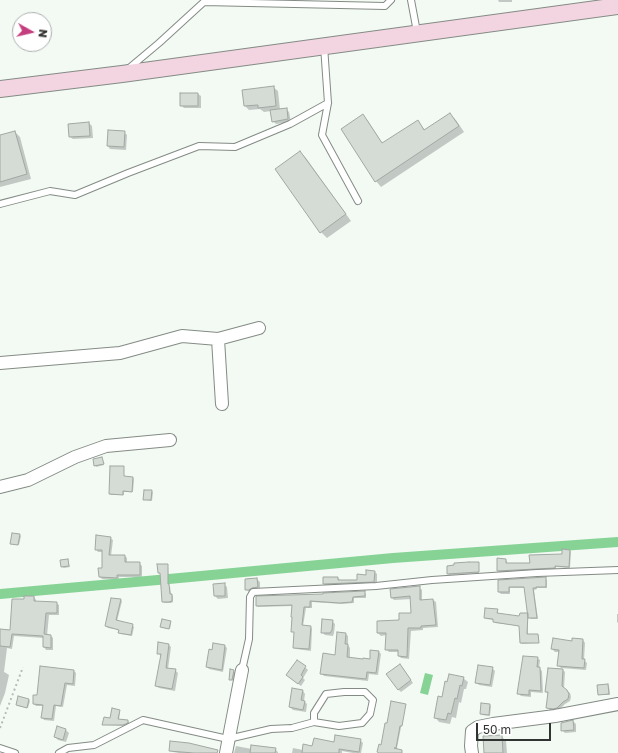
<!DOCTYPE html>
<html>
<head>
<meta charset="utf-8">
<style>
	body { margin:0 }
	#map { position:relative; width:618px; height:753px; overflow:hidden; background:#f3faf4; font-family:"Golos Text",sans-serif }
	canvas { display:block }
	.north { position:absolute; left:12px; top:12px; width:40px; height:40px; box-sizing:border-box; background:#fff; border:1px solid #acadad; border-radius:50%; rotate:98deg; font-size:11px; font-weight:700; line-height:16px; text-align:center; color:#303331 }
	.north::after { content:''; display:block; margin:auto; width:14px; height:18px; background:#c43d7e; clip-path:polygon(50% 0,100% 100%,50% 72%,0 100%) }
	.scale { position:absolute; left:476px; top:723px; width:75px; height:18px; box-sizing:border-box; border:2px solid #303331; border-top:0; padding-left:5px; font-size:12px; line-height:14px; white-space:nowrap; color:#303331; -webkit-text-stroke:3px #fff; paint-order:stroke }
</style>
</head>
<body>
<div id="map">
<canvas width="618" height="753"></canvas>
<div class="north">N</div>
<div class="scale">50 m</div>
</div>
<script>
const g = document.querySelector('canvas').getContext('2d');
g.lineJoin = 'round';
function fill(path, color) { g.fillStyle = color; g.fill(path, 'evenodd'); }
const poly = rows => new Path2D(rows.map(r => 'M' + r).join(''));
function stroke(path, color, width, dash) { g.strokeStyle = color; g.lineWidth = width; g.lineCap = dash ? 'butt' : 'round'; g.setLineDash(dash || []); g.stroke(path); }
const water = poly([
	[425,673,433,675,428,695,420,693]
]);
const shadow = poly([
	[498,0,512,0,512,2,499,2],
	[273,87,278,91,280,110,286,109,289,112,291,122,276,124,273,121,271,111,264,112,260,109,249,110,245,106],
	[198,94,201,96,201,108,184,108,181,105],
	[450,114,456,120,464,132,381,187,376,181,363,116,368,121,383,144,417,121,426,131],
	[89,123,92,126,93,138,73,139,70,137],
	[15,132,20,137,31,179,0,187,0,136],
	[124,132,127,135,126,150,110,149,108,146],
	[300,152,306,158,351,221,327,238,321,232],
	[102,458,104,465,96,467,94,460],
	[123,467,124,469,124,477,133,478,134,479,133,492,124,492,124,495,111,495,110,494],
	[151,491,153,492,152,501,145,500,144,499],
	[20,535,21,536,19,545,13,544,12,543],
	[110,538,113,540,111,556,125,556,127,558,127,563,139,563,142,566,142,577,119,577,119,580,102,579,100,577,103,569,103,552,98,552,96,549],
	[570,550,571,552,570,568,556,567,556,569,499,572,498,571,506,560,507,561,507,564,531,564,563,555],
	[67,560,68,561,70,567,64,568,62,567,61,561],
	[478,563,479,564,479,573,449,575,448,574,448,566],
	[167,565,168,566,169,586,170,586,171,595,173,596,173,602,171,603,164,603,163,601,161,574,159,573],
	[375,572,377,574,377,584,326,586,324,584,338,578,341,581,358,581],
	[545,578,547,580,547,588,537,588,537,589,534,590,538,619,531,619,528,616,528,635,538,635,539,636,539,643,522,644,521,643,520,626,495,623,494,620,486,619,485,618,497,610,498,611,498,614,520,617,529,616,526,588,510,588,510,594,501,594,499,592,499,581],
	[257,579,260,582,260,590,249,592,246,589],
	[224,584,227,587,228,598,218,599,215,596],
	[419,587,422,590,422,601,433,600,436,602,438,627,423,628,423,630,411,631,409,659,401,658,399,656,399,652,389,652,386,649,387,635,381,636,378,633,412,614,412,599,394,600,391,597],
	[364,592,366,594,366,598,354,598,354,603,342,604,312,602,312,608,306,608,303,626,311,627,312,629,311,651,296,649,294,648,295,633,292,631,293,606,258,607,257,606],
	[34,597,36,600,36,602,56,603,59,605,59,615,49,615,47,636,51,636,53,638,53,650,46,650,44,647,44,638,14,636,12,649,7,648,4,672,6,673,9,675,5,693,0,706,0,630,11,631,25,600],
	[121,600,122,601,117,621,132,625,134,627,132,636,121,634,119,632,120,630,108,628,106,626],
	[617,614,618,614,618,623,617,622],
	[332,621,335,624,334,633,333,636,325,635,322,632],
	[170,622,171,623,170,629,163,628,161,627],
	[346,634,348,636,348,645,350,648,350,658,371,660,371,651,379,652,381,654,378,675,369,674,368,681,324,676,321,673,336,656],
	[583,640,585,643,584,660,587,663,586,670,561,668,558,665,560,652,555,652,552,649,573,642],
	[169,645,171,647,168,669,175,670,178,673,175,691,159,688,156,686,161,656,158,653],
	[225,646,227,648,223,672,209,669,207,667,213,651],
	[537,658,540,660,539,668,542,671,543,693,531,692,531,697,521,696,518,693],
	[298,661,308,670,303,678,305,680,301,686,290,678],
	[41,667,74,671,76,673,75,686,67,685,63,707,56,706,54,721,44,720,42,717,44,706,36,706,34,704,38,696],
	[403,668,413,683,401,692,398,689],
	[492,668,495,671,492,687,479,685,476,682],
	[231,670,235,672,233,681,230,679],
	[563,670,565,672,564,689,570,693,571,697,570,701,565,704,559,710,550,710,547,707,549,695,546,692],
	[463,678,468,682,466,689,464,689,461,703,459,702,456,718,452,717,450,724,439,722,435,717,443,698],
	[608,685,609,686,610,695,601,695,599,694],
	[303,691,305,694,304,701,307,704,306,712,293,710,290,707],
	[19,697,29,700,30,701,28,708,18,706,17,705],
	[490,705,491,706,490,716,482,715,481,713],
	[405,707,396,753,380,753,387,724],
	[119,711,120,712,119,720,128,721,129,722,129,724,124,726,105,725,104,724,111,719],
	[573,721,576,724,576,732,565,733,562,730],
	[57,728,66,730,69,733,66,742,58,740,55,737],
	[501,736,506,741,507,753,485,753],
	[360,740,363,743,361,753,353,753,342,751,342,753,292,753,293,748,303,750,313,747],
	[236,746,252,749,275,749,278,752,278,753,234,753],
	[170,750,210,753,179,753,173,752]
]);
const canal = poly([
	[0,594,169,579,393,558,618,542]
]);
const building = poly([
	[274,86,276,106,258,108,258,105,244,106,242,90,274,86],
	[180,93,198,93,198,106,180,106,180,93],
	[287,108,288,119,272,122,270,110,287,108],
	[450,113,459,126,375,182,341,129,363,114,382,143,418,120,424,130,450,113],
	[89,122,90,136,69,137,68,124,89,122],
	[108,130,125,131,124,147,107,146,108,130],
	[15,131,27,174,0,182,0,135,15,131],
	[300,151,346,214,320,233,275,169,300,151],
	[102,457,104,464,94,466,93,459,102,457],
	[110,466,124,466,124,476,133,477,132,492,123,491,123,495,109,494,110,466],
	[144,490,152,490,151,500,143,500,144,490],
	[12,533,20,534,18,545,10,544,12,533],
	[96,535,111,537,109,555,125,555,125,562,140,562,140,575,117,575,117,578,99,577,98,568,102,568,102,550,95,550,96,535],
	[562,549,570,550,569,567,555,566,555,568,497,571,497,558,506,559,506,563,530,563,529,555,562,554,562,549],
	[68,559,69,566,61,567,60,560,68,559],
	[469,562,479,562,479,572,447,574,447,566,454,565,454,563,469,562],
	[157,564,168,564,168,584,169,584,170,594,172,594,172,601,169,602,162,602,160,573,158,573,157,564],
	[366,570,375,571,374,582,323,584,323,577,338,577,338,580,357,580,357,574,366,575,366,570],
	[546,577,546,587,536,587,536,588,533,588,537,618,528,618,524,587,509,587,509,592,498,592,498,580,546,577],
	[257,578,258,587,252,588,249,590,245,590,245,579,257,578],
	[225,583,225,596,214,596,213,584,225,583],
	[420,586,420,600,433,599,436,625,421,626,421,628,408,628,407,657,398,656,398,650,385,650,386,633,377,633,377,621,399,620,399,613,411,613,410,596,391,598,390,589,420,586],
	[365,591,365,596,353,597,352,602,340,603,310,601,310,607,304,607,302,625,311,626,309,649,293,648,294,632,291,632,292,617,291,617,292,605,256,606,256,596,323,594,323,593,365,591],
	[24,596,34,596,34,601,57,602,57,613,46,613,44,634,51,635,51,648,43,647,43,636,12,634,10,647,0,646,0,629,10,630,12,599,24,599,24,596],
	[111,598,121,599,116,620,133,624,131,635,118,633,119,630,105,626,111,598],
	[485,608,498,609,497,613,519,616,520,613,528,613,527,634,538,634,539,643,520,643,519,626,493,622,493,619,484,618,485,608],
	[162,619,171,621,169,629,160,627,162,619],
	[322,619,333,620,332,630,330,633,321,633,322,619],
	[337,632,346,633,345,644,348,644,347,657,363,659,363,658,370,659,370,650,379,651,376,673,367,672,366,679,320,674,323,653,335,655,337,632],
	[553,638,572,641,572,638,583,639,582,659,585,659,584,668,557,666,559,650,551,649,553,638],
	[158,642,169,644,166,668,176,669,172,689,155,686,161,654,157,654,158,642],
	[213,643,225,645,222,670,206,667,209,649,212,650,213,643],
	[523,656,538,657,537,667,540,667,541,691,529,690,529,695,517,694,523,656],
	[297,660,306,666,301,675,303,677,298,684,286,675,297,660],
	[400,664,411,680,398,690,386,674,400,664],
	[478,665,493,667,490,685,475,683,478,665],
	[40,666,74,670,73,684,65,683,61,706,54,705,52,719,41,718,43,705,33,704,33,695,37,695,40,666],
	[548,668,563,669,562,686,567,690,569,694,568,699,563,702,557,708,553,709,546,708,548,692,545,692,548,668],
	[230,669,234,670,232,680,229,680,230,669],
	[449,674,464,677,462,686,460,685,457,699,455,698,451,714,448,713,446,720,434,718,438,696,442,697,445,681,447,682,449,674],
	[608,684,609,694,598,695,597,685,608,684],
	[292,688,303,690,301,700,305,701,303,710,289,707,292,688],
	[18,696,29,699,27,708,16,705,18,696],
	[391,701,406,704,402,726,400,726,396,748,394,748,402,750,402,753,379,753,377,752,379,744,381,745,385,723,387,723,391,701],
	[481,703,490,704,489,715,480,714,481,703],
	[112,708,120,710,118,719,128,720,128,723,123,725,102,725,104,717,110,718,112,708],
	[573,720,574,730,561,731,561,723,573,720],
	[57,726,66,729,63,740,54,737,57,726],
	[335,735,361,739,359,752,339,749,339,753,302,753,303,744,312,746,314,738,334,742,335,735],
	[502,735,503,753,484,753,483,736,502,735],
	[170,741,189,743,218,750,217,753,194,753,169,751,170,741],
	[251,745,276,748,275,753,250,753,251,745]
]);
const path = poly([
	[0,728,23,667]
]);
const service = poly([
	[411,0,417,32],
	[204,2,385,6,391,0],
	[324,46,328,103,322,135,358,201],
	[128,69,159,43,206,0],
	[0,204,50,191,75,195,128,173,199,146,235,147,290,124,328,103],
	[242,670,249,639,250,597,253,592,376,586,432,580,537,573,618,570],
	[0,748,15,753],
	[59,753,68,748,94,745,143,720,228,739,271,729,292,728,314,722,339,726,362,723,370,714,373,700,365,692,344,692,326,694,314,713,314,722]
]);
const minor = poly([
	[218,339,222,404],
	[0,363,120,353,182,336,218,339,259,328],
	[0,487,28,480,75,457,106,446,170,440],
	[226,753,242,670],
	[472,753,471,746,472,731,478,727,493,724,555,716,618,704]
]);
const secondary = poly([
	[0,89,122,74,618,6]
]);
fill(water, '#87d396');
fill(shadow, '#0003');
stroke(canal, '#87d396', 10);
fill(building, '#d5dcd6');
stroke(building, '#a1a8a2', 1);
stroke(service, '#848b85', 8);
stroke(minor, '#848b85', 14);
stroke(secondary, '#848b85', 18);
stroke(path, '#b6bcb7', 2, [2, 3]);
stroke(service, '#fff', 6);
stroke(minor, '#fff', 12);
stroke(secondary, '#f2d5e1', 16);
</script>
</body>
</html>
